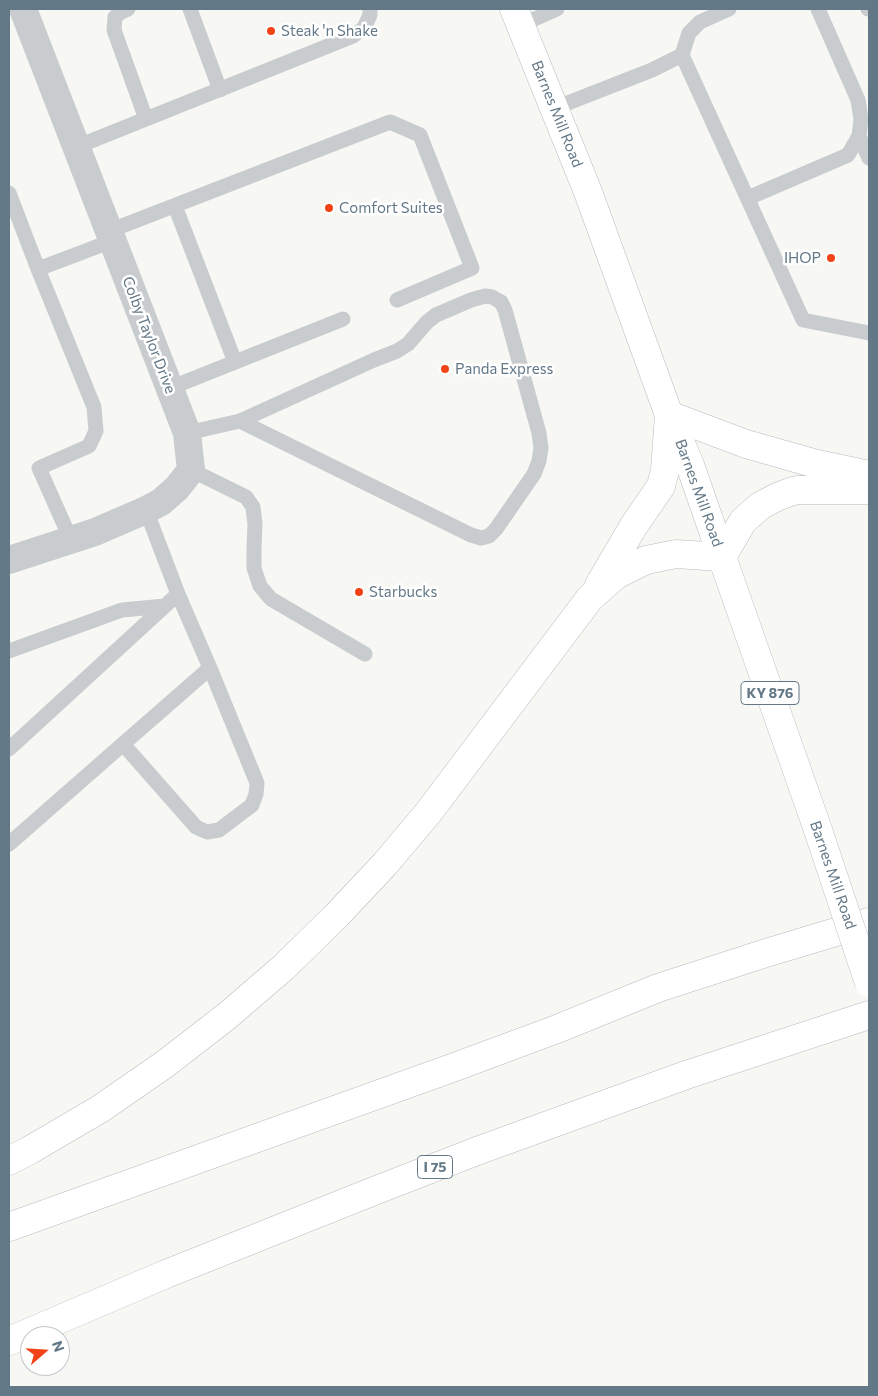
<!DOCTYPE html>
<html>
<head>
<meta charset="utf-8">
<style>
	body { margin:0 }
	#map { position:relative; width:878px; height:1396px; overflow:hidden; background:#f7f7f3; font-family:Commissioner,sans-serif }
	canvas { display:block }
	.frame { position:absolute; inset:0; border:10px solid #637887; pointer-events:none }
	.north { position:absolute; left:20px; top:1326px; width:50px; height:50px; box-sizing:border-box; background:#fff; border:1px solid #c1c9cf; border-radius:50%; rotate:71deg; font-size:14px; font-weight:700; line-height:20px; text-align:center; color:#637887 }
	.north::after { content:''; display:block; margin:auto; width:18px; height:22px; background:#f24218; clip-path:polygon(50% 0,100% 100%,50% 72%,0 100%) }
</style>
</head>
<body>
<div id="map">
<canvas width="878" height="1396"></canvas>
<div class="frame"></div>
<div class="north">N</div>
</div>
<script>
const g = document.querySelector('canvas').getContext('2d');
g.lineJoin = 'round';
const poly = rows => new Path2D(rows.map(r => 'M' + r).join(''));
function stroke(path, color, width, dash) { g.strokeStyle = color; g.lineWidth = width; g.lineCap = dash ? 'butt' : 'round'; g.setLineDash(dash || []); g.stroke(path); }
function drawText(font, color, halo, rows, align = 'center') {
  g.font = font + ' Commissioner,sans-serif'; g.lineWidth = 5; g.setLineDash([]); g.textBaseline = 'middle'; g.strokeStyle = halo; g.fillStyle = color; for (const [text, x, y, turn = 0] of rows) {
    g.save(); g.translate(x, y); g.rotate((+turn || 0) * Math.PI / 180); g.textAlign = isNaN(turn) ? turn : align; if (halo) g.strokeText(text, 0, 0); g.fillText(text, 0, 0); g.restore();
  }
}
const lane = poly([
	[128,9,121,12,115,17,114,30,146,119],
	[190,9,220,90],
	[868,9,869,9],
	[521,25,557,9],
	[682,55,803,320,869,333],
	[555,108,652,70,682,55,689,33,700,22,729,9],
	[859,136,869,158],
	[76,147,353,36,364,28,370,15,370,9],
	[9,193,38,269,112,241],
	[748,198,848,155,859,136,861,119,858,100,818,9],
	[175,206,235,362],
	[109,231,390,122,420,135,472,268,397,300],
	[38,269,94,407,96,431,89,446,39,468,71,540],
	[170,388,343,319],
	[187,433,240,421,471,535,481,538,489,536,496,529,534,474,539,461,541,448,539,433,505,310,501,302,492,297,485,296,471,300,436,315,427,322,408,344,397,351,374,360,240,421],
	[191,470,246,497,253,507,255,524,254,550,254,568,260,586,271,599,365,654],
	[9,651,122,610,165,606],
	[123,744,210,668],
	[9,749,178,594],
	[9,844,123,744,196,827,207,832,219,830,252,805,256,794,257,783,210,668,178,594,146,510]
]);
const street = poly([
	[9,560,95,532,146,510,161,502,177,488,191,470,187,433,23,9]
]);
const secondary = poly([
	[514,9,588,192,669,415,690,465,722,557]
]);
const primary = poly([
	[722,557,818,830]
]);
const highway = poly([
	[599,585,633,527,661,486,665,470,669,415,746,444,813,463,869,475],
	[9,1161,30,1150,100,1109,165,1064,227,1016,284,967,337,915,385,864,428,813,590,598,616,575,646,560,676,554,722,557,743,521,760,506,777,497,790,492,797,490,869,490],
	[9,1227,452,1068,557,1029,658,988,766,953,869,922],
	[9,1341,166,1274,374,1191,477,1151,686,1075,869,1015]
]);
const primaryBridge = poly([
	[818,830,869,983]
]);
const markers = [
	[271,31,5,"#f24218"],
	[329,208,5,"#f24218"],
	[831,258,5,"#f24218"],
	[445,369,5,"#f24218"],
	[359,592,5,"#f24218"]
];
const shields = [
	[770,693,58],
	[435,1167,35]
];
const shieldNames = [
	["KY 876",770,693],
	["I 75",435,1167]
];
const poiNames = [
	["Steak 'n Shake",281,31],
	["Comfort Suites",339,208],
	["IHOP",821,258,"right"],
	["Panda Express",455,369],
	["Starbucks",369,592]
];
const streetNames = [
	["Barnes Mill Road",557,114,68],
	["Colby Taylor Drive",149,335,69],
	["Barnes Mill Road",699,493,70],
	["Barnes Mill Road",833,875,71]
];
stroke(secondary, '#b8bec2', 29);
stroke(primary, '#b9bdc1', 29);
stroke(highway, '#b8bcbf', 29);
stroke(lane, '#c9cccf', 15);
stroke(street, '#c9cccf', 28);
stroke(secondary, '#fff', 28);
stroke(primary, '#fff', 28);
stroke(highway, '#fff', 28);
stroke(primaryBridge, '#b9bdc1', 29, []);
stroke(primaryBridge, '#fff', 28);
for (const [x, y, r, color] of markers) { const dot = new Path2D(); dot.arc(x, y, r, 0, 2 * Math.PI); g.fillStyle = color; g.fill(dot); stroke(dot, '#fff', 2); }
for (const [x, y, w] of shields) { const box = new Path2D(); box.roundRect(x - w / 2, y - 11.5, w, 23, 4); g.fillStyle = '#fff'; g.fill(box); stroke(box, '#637887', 1); }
drawText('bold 14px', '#637887', null, shieldNames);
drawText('15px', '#637887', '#fff', poiNames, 'left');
drawText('15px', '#637887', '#fff', streetNames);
</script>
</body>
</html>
